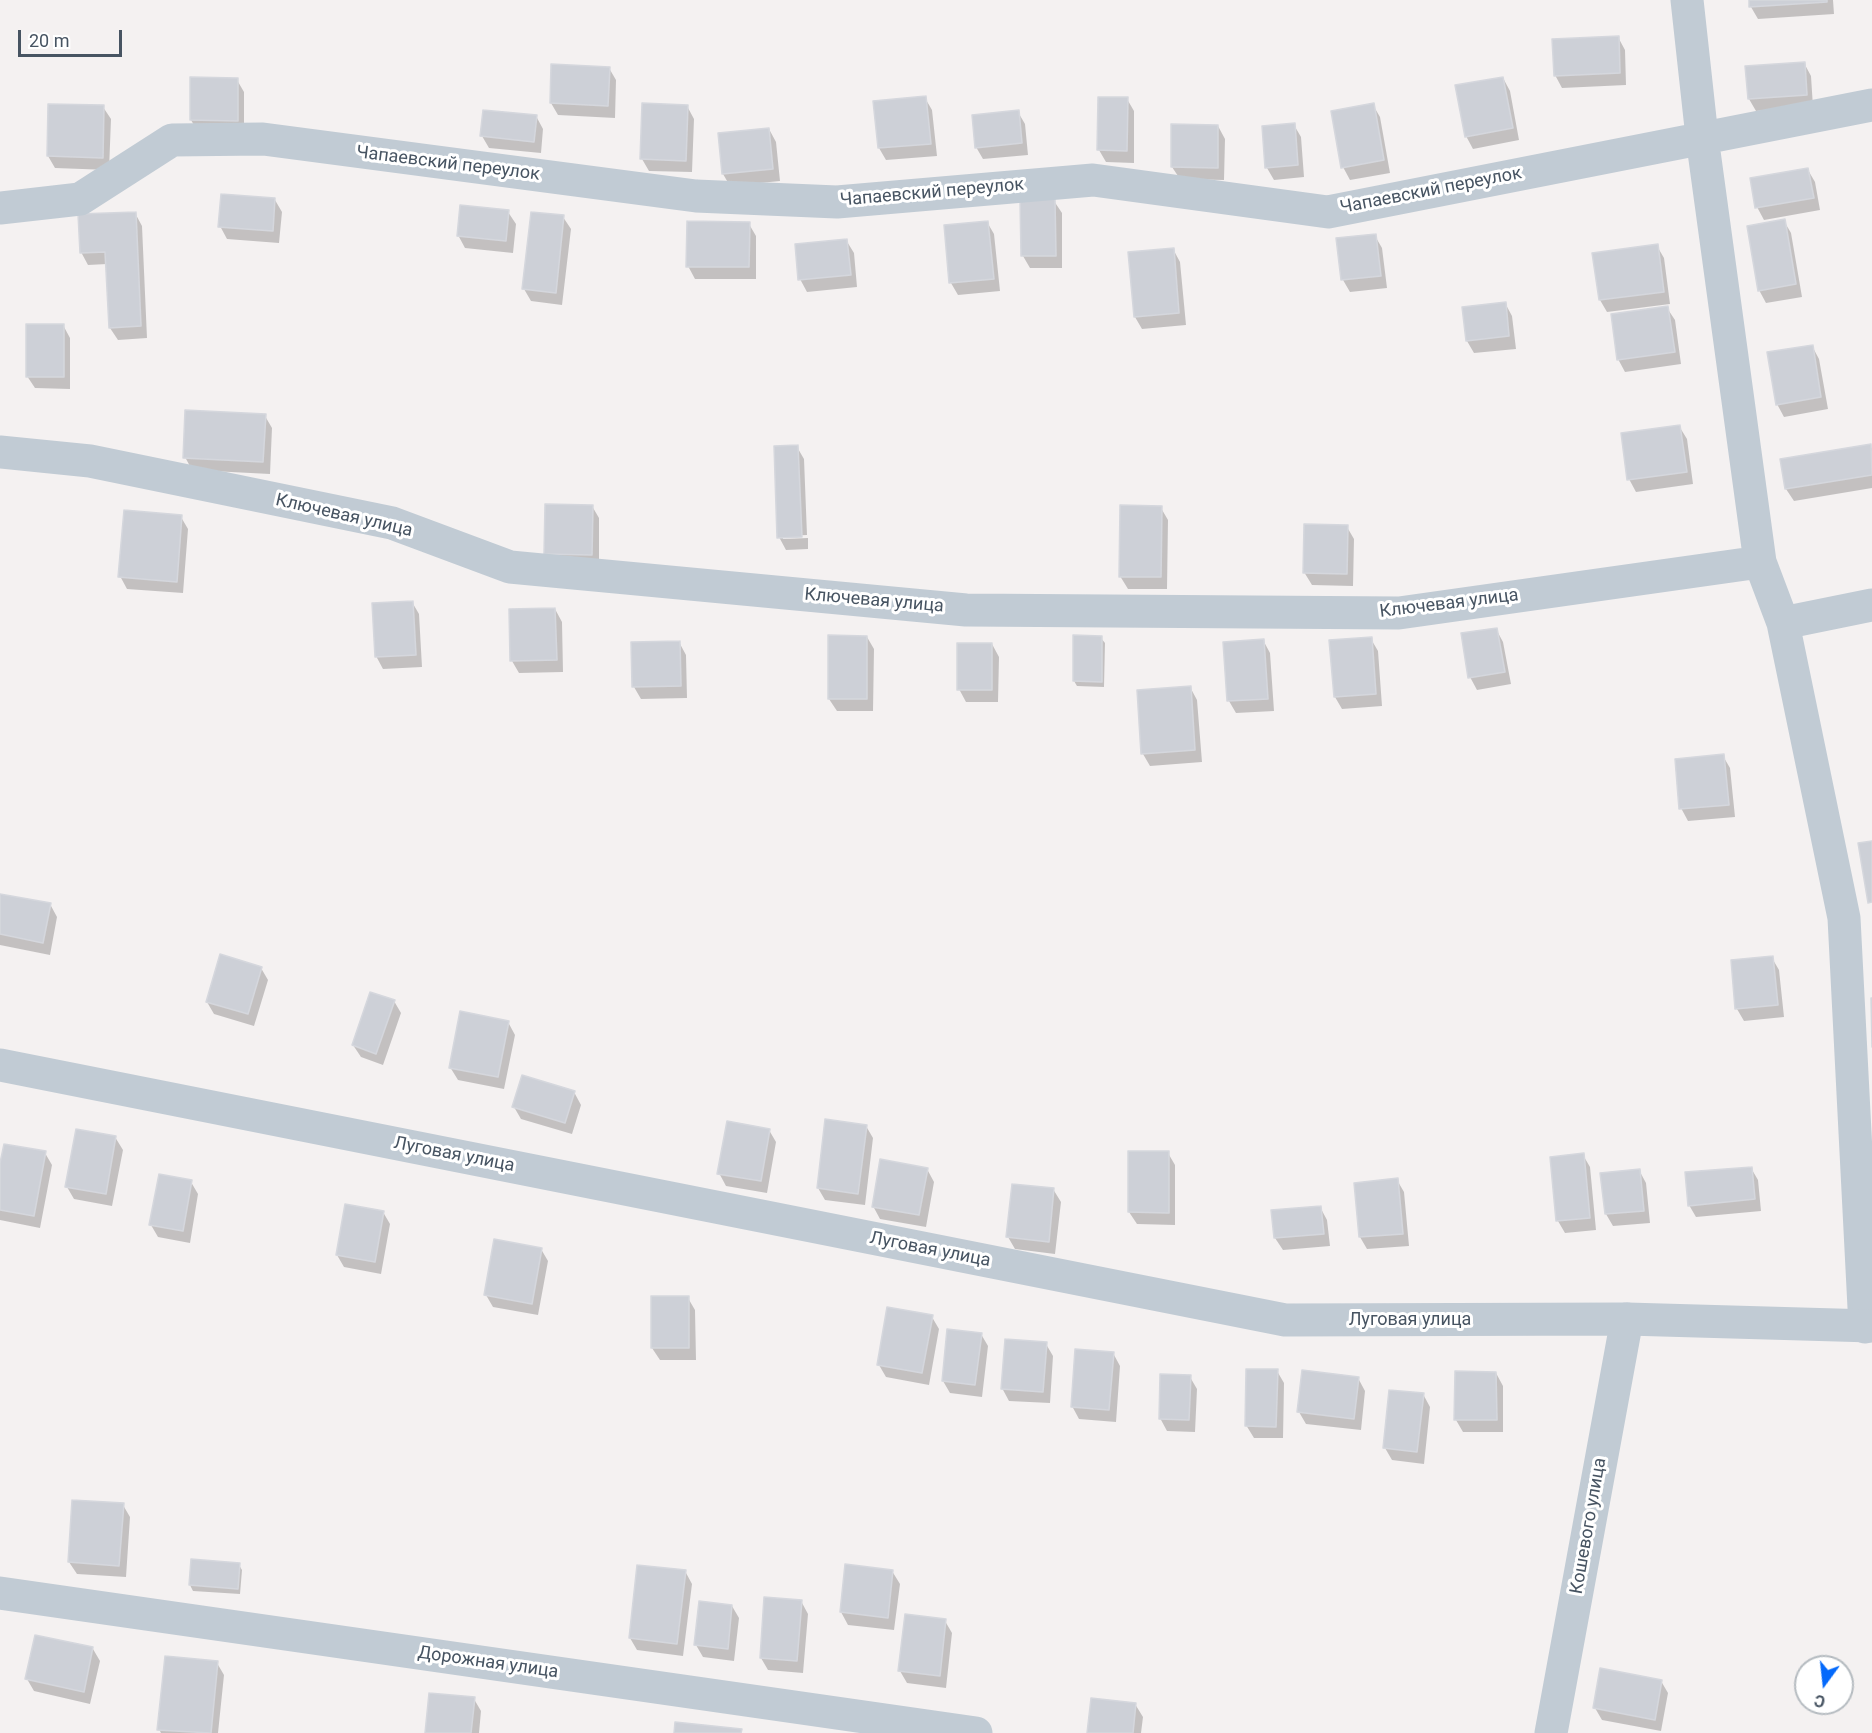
<!DOCTYPE html>
<html>
<head>
<meta charset="utf-8">
<style>
	body { margin:0 }
	#map { position:relative; width:1872px; height:1733px; overflow:hidden; background:#f4f1f1; font-family:Roboto,sans-serif }
	canvas { display:block }
	.north { position:absolute; left:1794px; top:1655px; width:60px; height:60px; box-sizing:border-box; background:#fff; border:2px solid #b5bbc0; border-radius:50%; rotate:195deg; font-size:16px; font-weight:700; line-height:24px; text-align:center; color:#475462 }
	.north::after { content:''; display:block; margin:auto; width:21px; height:27px; background:#0469fb; clip-path:polygon(50% 0,100% 100%,50% 72%,0 100%) }
	.scale { position:absolute; left:18px; top:30px; width:104px; height:27px; box-sizing:border-box; border:3px solid #475462; border-top:0; padding-left:8px; font-size:18px; line-height:21px; white-space:nowrap; color:#475462; -webkit-text-stroke:4px #fff; paint-order:stroke }
</style>
</head>
<body>
<div id="map">
<canvas width="1872" height="1733"></canvas>
<div class="north">С</div>
<div class="scale">20 m</div>
</div>
<script>
const g = document.querySelector('canvas').getContext('2d');
g.lineJoin = 'round';
function fill(path, color) { g.fillStyle = color; g.fill(path, 'evenodd'); }
const poly = rows => new Path2D(rows.map(r => 'M' + r).join(''));
function stroke(path, color, width, dash) { g.strokeStyle = color; g.lineWidth = width; g.lineCap = dash ? 'butt' : 'round'; g.setLineDash(dash || []); g.stroke(path); }
function drawText(font, color, halo, rows, align = 'center') {
  g.font = font + ' Roboto,sans-serif'; g.lineWidth = 6; g.setLineDash([]); g.textBaseline = 'middle'; g.strokeStyle = halo; g.fillStyle = color; for (const [text, x, y, turn = 0] of rows) {
    g.save(); g.translate(x, y); g.rotate((+turn || 0) * Math.PI / 180); g.textAlign = isNaN(turn) ? turn : align; if (halo) g.strokeText(text, 0, 0); g.fillText(text, 0, 0); g.restore();
  }
}
const shadow = poly([
	[1750,0,1833,0,1834,14,1758,19,1751,7],
	[1618,37,1625,50,1626,85,1562,88,1555,75],
	[1804,63,1811,76,1813,107,1756,111,1749,99],
	[609,68,616,80,615,118,558,115,551,103],
	[1503,78,1510,91,1519,140,1473,149,1466,136],
	[192,79,237,80,244,92,244,133,198,132,191,120],
	[925,98,932,110,937,156,886,160,879,148,874,102],
	[1127,99,1134,111,1134,163,1106,162,1099,150],
	[1373,105,1380,117,1390,173,1350,180,1343,167],
	[687,106,694,119,692,172,649,171,642,159],
	[103,107,111,119,109,170,55,168,48,156],
	[1018,112,1025,124,1028,155,983,159,976,147],
	[536,116,543,129,541,153,489,148,482,136],
	[1294,125,1301,137,1304,177,1274,180,1267,168],
	[1218,126,1225,139,1224,180,1180,179,1172,167],
	[769,129,776,142,780,181,730,186,723,174,719,135],
	[1808,170,1815,182,1820,210,1764,220,1757,207],
	[275,200,282,212,279,243,227,239,220,226],
	[1054,201,1062,213,1062,268,1030,268,1023,256],
	[508,212,516,224,513,253,465,248,458,235],
	[135,213,142,226,147,338,118,340,110,328,107,264,88,265,81,252],
	[563,217,571,229,562,305,531,301,524,289],
	[1784,221,1791,233,1802,297,1766,303,1759,290],
	[987,222,994,234,1000,291,958,295,951,283],
	[749,224,756,236,756,279,695,279,688,266],
	[1375,236,1382,248,1387,288,1350,292,1343,280,1338,240],
	[846,240,854,253,857,287,807,292,800,279],
	[1657,246,1664,258,1670,304,1607,312,1600,300,1594,254],
	[1173,249,1180,262,1186,325,1142,329,1135,317],
	[1505,303,1512,316,1516,349,1474,353,1467,341,1463,309],
	[1667,308,1675,320,1681,364,1625,372,1618,359],
	[63,325,70,338,70,389,35,388,27,376],
	[1812,346,1819,359,1828,409,1784,417,1777,404],
	[265,416,272,428,270,474,192,470,185,457],
	[1679,426,1687,439,1693,484,1636,492,1629,479],
	[1870,446,1872,449,1872,488,1794,501,1786,489],
	[797,447,804,459,807,535,783,536,783,539,808,538,808,549,786,550,779,537],
	[592,506,599,518,599,567,546,554],
	[1161,508,1168,520,1167,589,1128,589,1120,576],
	[181,517,188,529,183,593,127,589,120,576],
	[1347,527,1354,539,1353,586,1312,585,1304,572],
	[412,602,419,614,422,667,383,669,376,656],
	[555,609,562,622,563,672,519,673,512,661],
	[1496,629,1503,642,1511,684,1477,690,1470,677],
	[867,637,874,649,873,711,837,711,829,699],
	[1101,638,1105,643,1104,687,1077,686,1074,681],
	[1371,639,1378,651,1382,706,1342,709,1335,697],
	[1263,640,1270,653,1274,711,1236,713,1229,701,1225,643],
	[679,642,686,655,687,698,641,699,634,687,632,644],
	[992,644,999,657,998,702,966,702,959,689],
	[1190,687,1197,700,1202,762,1150,766,1143,754,1138,691],
	[1723,756,1730,768,1735,817,1688,821,1681,808],
	[0,895,50,904,57,917,50,955,0,945],
	[1772,958,1779,970,1784,1017,1744,1021,1737,1009,1732,961],
	[261,968,268,980,254,1026,214,1014,207,1002],
	[394,1001,401,1013,383,1065,361,1057,353,1045],
	[508,1022,515,1035,504,1089,458,1080,450,1067],
	[574,1092,581,1105,572,1134,521,1119,514,1107],
	[866,1126,873,1138,865,1205,825,1200,818,1188],
	[769,1130,776,1142,767,1193,726,1186,719,1173],
	[115,1137,123,1150,112,1206,74,1199,67,1187],
	[1130,1152,1168,1153,1175,1165,1175,1225,1137,1224,1129,1212],
	[45,1153,52,1165,40,1228,0,1220,0,1172],
	[1583,1155,1590,1167,1596,1230,1565,1233,1558,1221],
	[1751,1168,1758,1180,1761,1211,1696,1217,1689,1205],
	[927,1169,934,1182,926,1227,880,1219,873,1206],
	[1639,1170,1646,1183,1650,1223,1613,1226,1606,1214,1602,1174],
	[1397,1180,1404,1192,1409,1246,1367,1249,1360,1237],
	[191,1182,198,1194,190,1243,158,1237,151,1225],
	[1053,1189,1061,1202,1055,1254,1015,1249,1008,1237],
	[1320,1207,1327,1220,1330,1246,1283,1250,1275,1238,1273,1212],
	[383,1212,390,1224,381,1274,344,1267,337,1255],
	[541,1249,548,1261,538,1315,493,1307,486,1295],
	[688,1298,695,1310,696,1360,660,1360,652,1348],
	[932,1317,939,1329,929,1385,886,1377,879,1365],
	[981,1334,988,1346,982,1397,950,1393,943,1381],
	[1046,1344,1053,1356,1050,1403,1009,1401,1002,1388],
	[1113,1353,1120,1366,1116,1422,1079,1419,1072,1406],
	[1277,1371,1284,1383,1283,1438,1254,1438,1246,1425],
	[1496,1373,1503,1386,1503,1432,1463,1432,1456,1420],
	[1190,1377,1197,1389,1195,1432,1167,1431,1160,1418],
	[1358,1378,1365,1391,1361,1430,1306,1424,1299,1412],
	[1423,1394,1430,1407,1424,1464,1392,1460,1385,1448],
	[123,1505,130,1517,126,1577,77,1574,69,1562],
	[239,1565,242,1570,240,1594,193,1591,190,1585],
	[685,1571,692,1584,683,1656,637,1650,630,1638],
	[892,1571,900,1584,894,1630,848,1625,841,1612],
	[801,1601,808,1614,803,1673,768,1670,761,1658],
	[732,1606,739,1618,734,1661,703,1657,696,1645],
	[945,1621,952,1633,946,1688,907,1683,900,1671],
	[93,1649,100,1661,90,1704,34,1691,27,1679],
	[217,1663,224,1675,218,1733,161,1733,159,1729],
	[1661,1681,1668,1693,1661,1731,1602,1720,1595,1708],
	[474,1699,481,1711,479,1733,426,1733],
	[1135,1704,1143,1717,1141,1733,1088,1733]
]);
const building = poly([
	[1749,0,1827,0,1827,2,1749,7,1749,0],
	[1619,36,1620,73,1554,76,1552,39,1619,36],
	[1805,62,1807,95,1748,99,1745,66,1805,62],
	[551,64,610,67,608,106,550,103,551,64],
	[190,77,238,78,238,121,190,120,190,77],
	[1503,77,1513,128,1465,137,1455,85,1503,77],
	[926,96,931,144,878,148,873,101,926,96],
	[1098,97,1128,97,1127,151,1097,150,1098,97],
	[642,103,688,105,686,161,640,159,642,103],
	[1374,103,1384,160,1341,168,1331,111,1374,103],
	[48,104,104,105,103,158,47,156,48,104],
	[483,110,537,115,534,142,480,136,483,110],
	[1019,110,1022,143,975,148,972,115,1019,110],
	[1295,123,1298,165,1265,168,1262,126,1295,123],
	[1171,124,1218,125,1218,168,1171,167,1171,124],
	[769,128,773,169,722,174,718,133,769,128],
	[1808,168,1814,198,1755,208,1750,178,1808,168],
	[221,194,275,198,273,231,218,227,221,194],
	[1020,199,1055,199,1056,256,1021,256,1020,199],
	[460,205,509,210,506,241,457,236,460,205],
	[136,212,141,326,109,328,105,252,80,253,78,214,136,212],
	[531,212,564,215,556,293,522,289,531,212],
	[1785,219,1796,284,1758,291,1747,226,1785,219],
	[687,221,750,222,749,267,686,267,687,221],
	[988,221,994,279,949,283,944,225,988,221],
	[1376,234,1381,276,1341,280,1336,238,1376,234],
	[847,239,851,275,798,280,795,244,847,239],
	[1658,244,1664,292,1599,300,1592,253,1658,244],
	[1174,248,1179,313,1134,317,1128,252,1174,248],
	[1506,302,1509,336,1466,341,1462,307,1506,302],
	[1668,306,1675,352,1617,360,1611,314,1668,306],
	[26,324,64,324,64,377,26,377,26,324],
	[1813,345,1821,397,1776,405,1767,352,1813,345],
	[185,410,266,414,263,462,183,458,185,410],
	[1680,425,1687,472,1627,480,1621,433,1680,425],
	[1871,444,1872,475,1785,489,1780,459,1871,444],
	[798,445,802,537,777,538,774,446,798,445],
	[545,504,593,505,592,555,544,554,545,504],
	[1120,505,1162,506,1161,577,1119,577,1120,505],
	[124,510,182,515,177,582,118,577,124,510],
	[1304,524,1348,525,1347,574,1303,573,1304,524],
	[413,601,416,655,375,657,372,603,413,601],
	[555,608,557,660,510,661,509,609,555,608],
	[1497,628,1505,672,1468,678,1461,633,1497,628],
	[828,635,867,636,867,699,828,699,828,635],
	[1073,635,1102,636,1102,682,1073,681,1073,635],
	[1372,637,1376,694,1334,697,1329,640,1372,637],
	[1264,639,1268,699,1227,701,1223,642,1264,639],
	[680,641,681,686,632,687,631,642,680,641],
	[957,643,992,643,992,690,957,690,957,643],
	[1191,686,1195,750,1141,754,1137,690,1191,686],
	[1724,754,1729,805,1679,809,1675,759,1724,754],
	[1872,841,1872,902,1868,903,1858,843,1872,841],
	[0,894,51,903,43,943,0,934,0,894],
	[220,954,262,967,248,1014,206,1002,220,954],
	[1773,956,1778,1005,1735,1009,1731,960,1773,956],
	[370,992,395,1000,376,1054,352,1045,370,992],
	[1871,998,1872,998,1872,1047,1871,998],
	[460,1011,509,1021,498,1077,449,1068,460,1011],
	[522,1075,575,1091,565,1123,512,1107,522,1075],
	[825,1119,867,1125,858,1194,817,1188,825,1119],
	[727,1121,770,1129,761,1181,717,1174,727,1121],
	[76,1129,116,1136,106,1194,65,1187,76,1129],
	[4,1144,46,1151,34,1216,0,1210,0,1163,4,1144],
	[1128,1151,1169,1151,1169,1213,1128,1212,1128,1151],
	[1584,1153,1590,1218,1556,1221,1550,1157,1584,1153],
	[880,1159,928,1168,919,1215,872,1207,880,1159],
	[1752,1167,1755,1199,1688,1206,1685,1172,1752,1167],
	[1640,1169,1644,1211,1605,1214,1600,1173,1640,1169],
	[159,1174,192,1180,183,1231,149,1225,159,1174],
	[1398,1178,1403,1234,1359,1237,1354,1183,1398,1178],
	[1012,1184,1054,1188,1049,1242,1006,1237,1012,1184],
	[345,1204,384,1211,375,1262,336,1255,345,1204],
	[1321,1206,1324,1234,1274,1238,1271,1210,1321,1206],
	[494,1239,542,1248,532,1304,484,1295,494,1239],
	[651,1296,689,1296,689,1348,651,1348,651,1296],
	[887,1307,933,1315,922,1373,877,1365,887,1307],
	[947,1329,982,1333,975,1385,942,1381,947,1329],
	[1005,1339,1047,1342,1043,1392,1001,1389,1005,1339],
	[1075,1349,1114,1352,1109,1410,1071,1407,1075,1349],
	[1246,1369,1278,1369,1276,1427,1245,1426,1246,1369],
	[1302,1370,1359,1377,1354,1419,1297,1412,1302,1370],
	[1455,1371,1496,1372,1497,1420,1454,1420,1455,1371],
	[1160,1374,1191,1375,1189,1420,1159,1419,1160,1374],
	[1389,1390,1424,1393,1417,1452,1383,1448,1389,1390],
	[72,1500,124,1503,119,1566,68,1562,72,1500],
	[191,1559,240,1563,238,1589,189,1585,191,1559],
	[845,1564,893,1570,888,1618,840,1612,845,1564],
	[637,1565,686,1570,677,1644,629,1638,637,1565],
	[764,1597,802,1600,797,1661,760,1658,764,1597],
	[699,1601,732,1605,728,1649,694,1645,699,1601],
	[905,1614,946,1619,940,1676,898,1671,905,1614],
	[35,1635,93,1647,84,1692,25,1679,35,1635],
	[165,1656,218,1661,211,1733,157,1730,165,1656],
	[1600,1668,1662,1680,1655,1720,1593,1708,1600,1668],
	[429,1693,475,1697,471,1733,425,1733,429,1693],
	[1091,1698,1136,1703,1133,1733,1087,1733,1091,1698],
	[675,1722,742,1729,741,1733,674,1733,675,1722]
]);
const minor = poly([
	[1687,0,1702,137,1760,562,1783,623,1844,918,1865,1327],
	[0,208,80,199,172,140,263,139,696,196,837,202,1093,180,1328,212,1872,105],
	[0,452,90,461,392,523,510,567,966,610,1399,613,1760,562],
	[1783,623,1872,605],
	[0,1593,976,1733],
	[1551,1733,1627,1319]
]);
const tertiary = poly([
	[0,1065,1285,1320,1627,1319,1872,1326]
]);
const streetNames = [
	["Чапаевский переулок",448,164,7],
	["Чапаевский переулок",1431,191,-11],
	["Чапаевский переулок",932,193,-5],
	["Ключевая улица",344,516,13],
	["Ключевая улица",874,601,5],
	["Ключевая улица",1449,604,-7],
	["Луговая улица",454,1155,11],
	["Луговая улица",930,1250,11],
	["Луговая улица",1410,1320],
	["Кошевого улица",1589,1526,-80],
	["Дорожная улица",488,1663,8]
];
fill(shadow, '#0003');
fill(building, '#cdd0d7');
stroke(building, '#d5d7dd', 1.5);
stroke(minor, '#c1cbd4', 33);
stroke(tertiary, '#c1cbd4', 33);
drawText('18px', '#475462', '#fff', streetNames);
</script>
</body>
</html>
